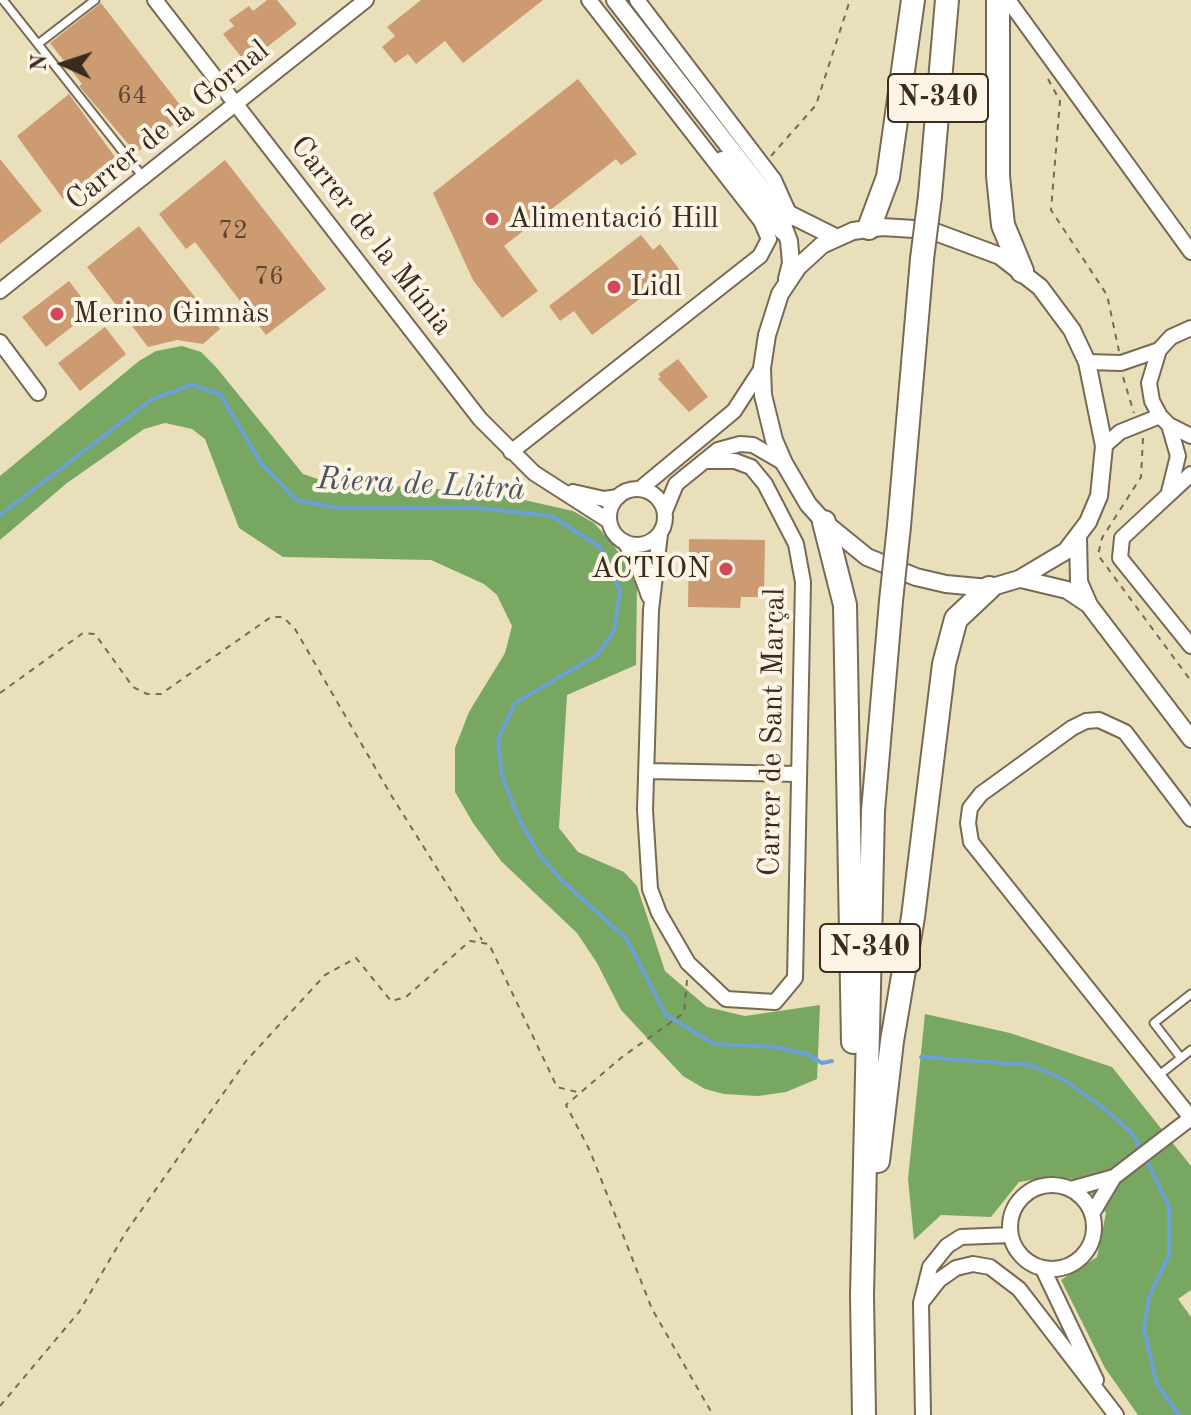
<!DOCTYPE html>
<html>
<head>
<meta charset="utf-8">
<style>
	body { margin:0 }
	#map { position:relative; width:1191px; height:1415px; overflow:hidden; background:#e9dfbb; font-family:"Old Standard TT",serif }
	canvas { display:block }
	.north { position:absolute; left:24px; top:24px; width:80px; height:80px; -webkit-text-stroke:6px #fcf5e5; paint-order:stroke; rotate:273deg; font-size:22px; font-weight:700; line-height:32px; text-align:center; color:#3b2a1e }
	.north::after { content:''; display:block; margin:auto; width:28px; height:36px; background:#3b2a1e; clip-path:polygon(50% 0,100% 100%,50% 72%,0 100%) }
</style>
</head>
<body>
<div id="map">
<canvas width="1191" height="1415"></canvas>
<div class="north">N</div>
</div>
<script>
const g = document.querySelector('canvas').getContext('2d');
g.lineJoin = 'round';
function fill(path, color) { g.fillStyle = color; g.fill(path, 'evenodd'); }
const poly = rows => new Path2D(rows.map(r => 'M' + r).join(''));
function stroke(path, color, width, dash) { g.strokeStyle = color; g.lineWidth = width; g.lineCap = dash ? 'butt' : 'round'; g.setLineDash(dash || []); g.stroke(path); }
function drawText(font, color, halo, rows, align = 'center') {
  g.font = font + ' "Old Standard TT",serif'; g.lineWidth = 8; g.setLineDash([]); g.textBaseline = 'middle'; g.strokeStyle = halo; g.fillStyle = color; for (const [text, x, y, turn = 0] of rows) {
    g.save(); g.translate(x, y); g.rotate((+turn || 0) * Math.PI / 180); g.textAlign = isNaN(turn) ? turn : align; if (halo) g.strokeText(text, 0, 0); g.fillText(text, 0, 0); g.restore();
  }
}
const forest = poly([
	[182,346,201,352,216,367,303,474,324,481,493,493,573,511,594,523,612,543,637,580,636,665,567,695,559,828,578,852,624,872,637,886,665,971,707,1007,745,1016,820,1005,817,1079,786,1092,758,1096,724,1094,705,1089,683,1076,621,1010,597,963,577,933,501,861,473,823,455,792,455,748,469,712,505,653,512,626,497,595,484,584,431,560,283,557,239,528,205,439,192,429,165,423,144,429,67,483,0,540,0,476,139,361,156,351],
	[925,1014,1010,1033,1112,1067,1191,1166,1191,1290,1178,1299,1191,1317,1191,1415,1138,1415,1105,1368,1061,1280,1097,1257,1106,1213,1082,1181,1055,1176,1019,1182,991,1217,941,1215,914,1240,908,1179]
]);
const stream = poly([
	[0,515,152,399,192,385,220,394,261,463,296,500,339,508,477,508,552,516,600,547,620,591,614,631,597,655,515,703,498,740,502,776,519,819,539,854,561,880,626,938,666,1015,714,1044,775,1047,807,1054,822,1063,832,1061],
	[921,1057,1030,1065,1063,1079,1106,1110,1132,1133,1142,1151],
	[1146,1159,1169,1207,1169,1255,1149,1297,1144,1329,1157,1384,1179,1415]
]);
const building = poly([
	[267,0,277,0,297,24,246,63,223,34,234,26,229,20,249,6,253,11],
	[421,0,543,0,463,63,445,41,416,64,408,54,395,63,382,47,395,36,387,27],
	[101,3,187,114,136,153,79,86,82,84,50,43],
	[578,79,637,154,621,165,616,159,504,246,538,291,502,318,473,280,433,193],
	[69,94,115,157,63,199,17,136],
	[0,159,42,211,0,244],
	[225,160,326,289,266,335,195,242,186,249,159,214],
	[139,226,220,329,203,344,177,340,148,347,87,267],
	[641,235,653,250,660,244,679,269,592,335,574,311,560,321,549,306],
	[69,281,92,311,46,347,22,317],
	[105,327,126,354,80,391,58,363],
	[678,359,708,397,689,412,658,379,661,377,658,374],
	[689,539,765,540,764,597,741,597,740,608,688,607]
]);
const path = poly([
	[1048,79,1060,101,1051,210,1107,295,1119,351],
	[771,156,816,105,850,0],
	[1123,377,1134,413],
	[1143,438,1141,477,1102,538,1098,555,1191,681],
	[0,693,83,633,95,634,133,687,147,694,161,694,271,617,283,617,295,629,391,795,482,940],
	[687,980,684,1013,622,1057,566,1105,590,1151,652,1309,713,1415],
	[0,1406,79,1312,126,1232,246,1061,325,975,356,958,391,1001,406,997,470,941,489,944,557,1087,581,1093]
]);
const service = poly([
	[3,0,143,177],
	[38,44,95,0],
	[1181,1058,1154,1023,1191,994],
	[1158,1076,1191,1050]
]);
const minor = poly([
	[155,0,480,419,534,473,609,521],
	[637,0,774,180,791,218],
	[1008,0,1191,252],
	[722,159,782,232],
	[0,291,366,0],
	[1191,328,1171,337,1159,350,1149,383,1152,401,1160,416,1169,425,1191,436],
	[0,342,38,393],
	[1087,362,1121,363,1159,350],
	[1104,446,1120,432,1160,416],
	[511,452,760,256,769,239,761,221,589,0],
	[1191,474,1122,538,1120,558,1191,646],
	[640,489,734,411,762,368],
	'609 517a28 28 0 1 1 56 0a28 28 0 1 1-56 0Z',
	[573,492,604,499,618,497],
	[1169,492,1178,456,1169,425],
	[665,511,676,484,718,450,740,444,753,445,784,463],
	[660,534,651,610,645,810,650,889,659,913,688,963,726,999,775,1002,795,978,803,582,796,544,765,484,751,467,735,461,704,461],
	[625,542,637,563,649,596],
	[647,771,798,774],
	[1191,819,1125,732,1099,720,1086,721,1072,728,981,794,970,808,968,823,971,842,1191,1118],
	'1010 1227a42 42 0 1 1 84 0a42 42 0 1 1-84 0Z',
	[1071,1189,1114,1177,1191,1118],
	[1092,1214,1114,1177],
	[1043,1269,1096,1380],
	[921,1303,939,1280,956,1268,973,1264,990,1267,1019,1289,1116,1415],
	[923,1415,921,1303,930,1267,947,1246,961,1237,1010,1235]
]);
const tertiary = poly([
	[615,0,776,207,789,241,791,263,787,279],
	[779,209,835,237],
	[882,227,930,230,1000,256,1040,287,1072,330,1087,362,1104,446,1099,496,1088,522,1066,551,1019,579,989,588,946,584,916,577,867,557,824,522,808,504,784,463,774,440,763,395,762,368,767,335,780,294,798,267,822,245,853,231,882,227],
	[1078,538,1079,582,1089,605,1191,739],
	[1021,579,1067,590,1088,604]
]);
const trunk = poly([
	[998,0,998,176,1003,225,1022,271],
	[930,196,947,0],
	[869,228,888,177,913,0],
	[824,522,845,605,853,1042],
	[899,526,922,259],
	[878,1161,892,1041,913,917,944,664,956,619,989,588],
	[864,1415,862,1295,873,811,891,601]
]);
const trunkBridge = poly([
	[922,259,930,196],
	[891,601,899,526]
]);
const markers = [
	[492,219,8,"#d1495b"],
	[614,287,8,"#d1495b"],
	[57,314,8,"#d1495b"],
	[726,569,8,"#d1495b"]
];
const numberNames = [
	["64",132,96],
	["72",233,231],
	["76",269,277]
];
const shields = [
	[938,98,100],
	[870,948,100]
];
const shieldNames = [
	["N-340",938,98],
	["N-340",870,948]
];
const streetNames = [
	["Carrer de la Gornal",168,126,-39],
	["Carrer de la Múnia",371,236,52],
	["Carrer de Sant Marçal",773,732,-89]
];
const poiNames = [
	["Alimentació Hill",508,219],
	["Lidl",630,287],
	["Merino Gimnàs",73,314],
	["ACTION",710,569,"right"]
];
const waterNames = [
	["Riera de Llitrà",421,485,3]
];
fill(forest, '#78a762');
stroke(stream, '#6ba1d8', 4);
fill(building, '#cd9b71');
stroke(service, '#786955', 11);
stroke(minor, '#786955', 18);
stroke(tertiary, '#786955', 20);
stroke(trunk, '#786955', 26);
stroke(path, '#786955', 2, [6, 6]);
stroke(service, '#fff', 7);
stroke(minor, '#fff', 14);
stroke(tertiary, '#fff', 16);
stroke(trunk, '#fff', 22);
stroke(trunkBridge, '#786955', 26, []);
stroke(trunkBridge, '#fff', 22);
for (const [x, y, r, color] of markers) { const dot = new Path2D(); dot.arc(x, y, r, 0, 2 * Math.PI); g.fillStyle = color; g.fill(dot); stroke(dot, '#fcf5e5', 3); }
drawText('26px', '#604633', null, numberNames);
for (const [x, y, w] of shields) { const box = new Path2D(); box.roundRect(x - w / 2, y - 24, w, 48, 6); g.fillStyle = '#fcf5e5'; g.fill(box); stroke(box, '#3b2a1e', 2); }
drawText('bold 28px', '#3b2a1e', null, shieldNames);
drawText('30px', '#3b2a1e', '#fcf5e5', streetNames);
drawText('30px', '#3b2a1e', '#fcf5e5', poiNames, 'left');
drawText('italic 32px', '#4c545f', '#fcf5e5', waterNames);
</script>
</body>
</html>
